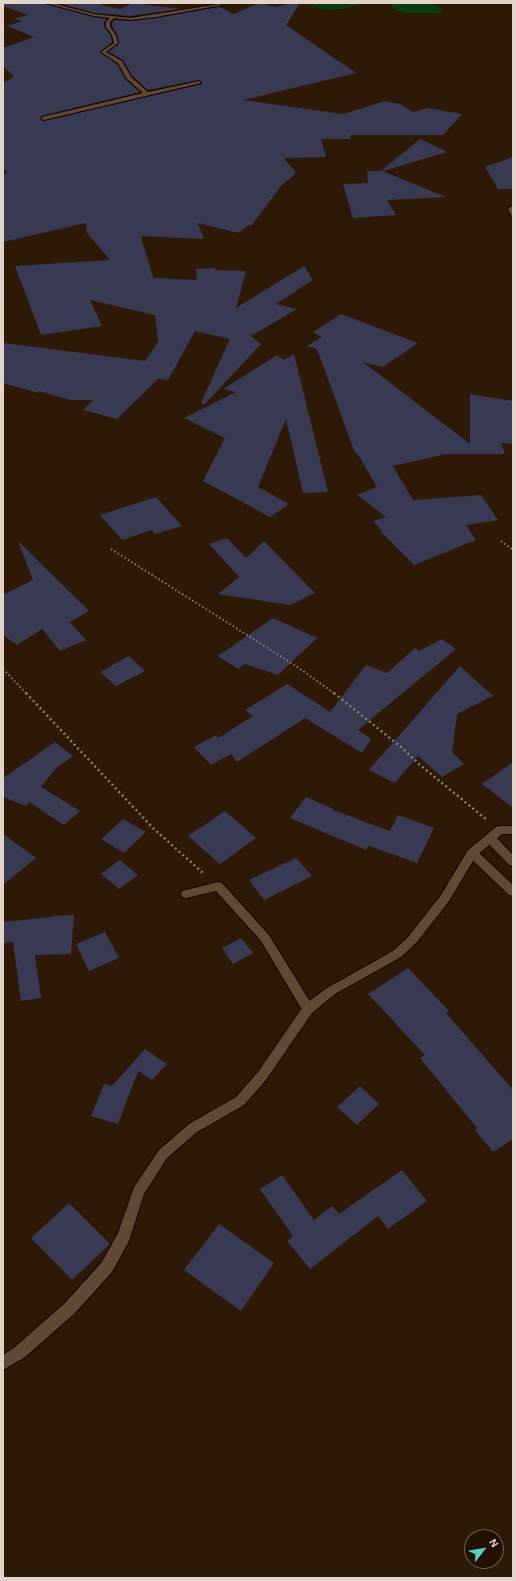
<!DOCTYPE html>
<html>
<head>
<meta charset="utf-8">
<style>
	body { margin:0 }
	#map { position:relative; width:516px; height:1581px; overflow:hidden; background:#2d1905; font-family:Karla,sans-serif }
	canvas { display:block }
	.frame { position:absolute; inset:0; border:4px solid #e2d4c8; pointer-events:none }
	.north { position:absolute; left:464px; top:1529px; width:40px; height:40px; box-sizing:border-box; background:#221000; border:1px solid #6f5e50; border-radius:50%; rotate:59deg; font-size:11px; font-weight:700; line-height:16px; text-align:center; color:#e2d4c8 }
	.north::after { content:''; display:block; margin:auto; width:14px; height:18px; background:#57cec2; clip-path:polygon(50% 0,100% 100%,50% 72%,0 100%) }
</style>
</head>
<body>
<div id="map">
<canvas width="516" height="1581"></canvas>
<div class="frame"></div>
<div class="north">N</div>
</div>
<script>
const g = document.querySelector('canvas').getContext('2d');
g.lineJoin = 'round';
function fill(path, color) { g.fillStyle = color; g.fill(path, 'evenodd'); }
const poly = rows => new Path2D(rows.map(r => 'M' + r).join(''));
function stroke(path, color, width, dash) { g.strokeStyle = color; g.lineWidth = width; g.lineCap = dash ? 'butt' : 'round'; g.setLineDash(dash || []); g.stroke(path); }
const green = poly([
	[307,3,362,3,344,9,324,10],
	[391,3,429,3,444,10,439,13,404,13,394,9]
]);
const building = poly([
	[3,3,44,3,94,17,107,19,104,22,104,27,111,36,112,42,100,52,117,64,126,80,140,92,42,116,40,119,43,121,202,84,199,80,148,90,132,76,123,60,109,52,119,43,117,34,112,26,112,23,115,20,130,21,156,18,219,7,234,14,259,3,276,7,292,3,300,3,286,25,356,73,243,100,343,114,385,101,400,104,413,112,428,108,462,114,443,135,350,135,351,139,321,139,326,157,284,158,296,173,281,186,251,226,249,225,238,233,198,223,204,239,141,236,153,278,197,280,196,269,215,268,216,270,246,271,236,308,304,266,313,280,276,304,297,309,251,336,261,344,204,405,201,403,230,339,195,331,168,380,158,379,117,419,83,410,93,400,70,400,39,391,39,393,3,383,3,343,145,361,158,342,155,315,90,300,102,326,41,335,15,266,110,260,87,233,86,223,3,242,3,176,8,172,3,169,3,83,14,77,3,66,3,48,34,37,7,26,22,21,14,19,28,15,3,6],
	[58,3,101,3,101,5,121,9,132,3,181,9,130,16,94,13],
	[420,139,447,152,383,171,446,197,387,200,396,215,353,218,343,184,368,183,367,171,381,171],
	[513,157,513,189,498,189,485,167],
	[341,314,418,343,383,367,363,362,470,444,470,394,513,401,513,444,501,443,505,454,441,454,442,455,393,466,413,500,481,495,498,520,466,525,476,540,414,565,381,532,383,532,373,521,386,517,357,495,377,487,357,453,355,453,317,349,307,346,322,337,313,332],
	[294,354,328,492,303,493,286,419,258,487,289,504,270,517,203,481,225,438,184,418,236,392,223,389,277,355,284,360],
	[156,497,182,526,155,534,152,530,122,540,100,515],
	[227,538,246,558,264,541,315,593,290,605,218,594,239,577,209,544],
	[18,541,89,611,70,622,86,640,60,651,42,629,17,645,3,635,3,595,33,580],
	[273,618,317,638,278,675,245,664,238,669,218,656],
	[442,639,456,649,358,730,371,739,362,753,305,718,237,762,231,754,211,765,194,747,216,735,218,738,253,716,245,710,287,684,330,712,366,665,387,673,415,648,419,651],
	[129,656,145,671,116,686,100,672],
	[460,666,493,696,457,714,452,752,464,764,442,777,418,756,395,783,369,770],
	[55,742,73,756,56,768,41,787,80,811,64,825,29,802,26,806,3,797,3,778],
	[513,762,513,808,482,784],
	[306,797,334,809,333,810,390,831,398,815,434,828,417,863,369,846,366,850,290,818],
	[225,811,256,838,220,864,188,836],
	[123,819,146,832,124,853,101,839],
	[3,834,36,858,3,885],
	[296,858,312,876,264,900,249,880],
	[120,860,138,875,119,889,101,874],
	[74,915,71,954,35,955,41,998,21,1001,13,942,3,943,3,922,52,917,52,916],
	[105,932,119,958,89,971,76,944],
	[241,938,253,953,233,964,222,948],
	[408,968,449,1011,446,1013,513,1090,513,1139,493,1152,475,1130,477,1128,420,1058,425,1055,368,994],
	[145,1049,167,1064,152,1080,138,1071,118,1124,91,1116,104,1084,112,1086],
	[360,1086,379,1104,357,1125,337,1107],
	[402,1170,427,1201,388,1229,378,1216,310,1269,287,1241,293,1236,260,1189,282,1175,314,1220,332,1206,339,1214],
	[69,1203,110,1244,72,1280,31,1238],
	[219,1224,274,1263,241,1311,184,1270]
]);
const pathFar1 = poly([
	[501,541,513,550],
	[111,549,296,666,335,694],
	[3,669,27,694]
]);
const path = poly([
	[26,693,153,828,203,873],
	[334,693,401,747,420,765,487,820]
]);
const service = poly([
	[490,834,494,835,513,855,513,866,509,865,486,841,485,838,486,835,490,834],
	[472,849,476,850,513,885,513,896,509,895,468,856,467,853,468,850,472,849]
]);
const minor = poly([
	[45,3,52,3,94,14,130,18,220,4,222,5,156,17,130,20,114,18,110,22,110,27,116,35,118,43,106,52,122,61,131,77,148,92,199,81,201,83,44,120,42,119,42,117,143,93,127,79,118,63,101,52,114,43,112,35,106,27,106,22,110,18,94,16,45,3],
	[513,205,513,216,511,215,508,209,513,205],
	[218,882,222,883,269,935,312,1005,314,1009,312,1013,308,1014,304,1013,261,941,216,891,186,898,182,897,181,894,182,891,218,882]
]);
const secondary = poly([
	[500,826,513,826,513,834,502,834,476,856,449,901,417,942,401,957,335,994,312,1013,266,1080,244,1105,197,1132,167,1158,144,1194,129,1241,112,1272,75,1313,25,1357,3,1370,3,1355,15,1347,65,1303,102,1262,118,1233,134,1187,159,1150,189,1124,236,1097,258,1072,304,1005,327,988,393,951,409,936,441,895,468,850,496,827,500,826]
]);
fill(green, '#0a3c11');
fill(building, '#383a54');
stroke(service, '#140400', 2);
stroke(minor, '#140400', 2);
stroke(secondary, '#140400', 2);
stroke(pathFar1, '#8f7e6f', 2, [1.5, 2.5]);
stroke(path, '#8f7e6f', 2.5, [2, 3]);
fill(service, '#5f4934');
fill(minor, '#5f4934');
fill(secondary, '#5f4934');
</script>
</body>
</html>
